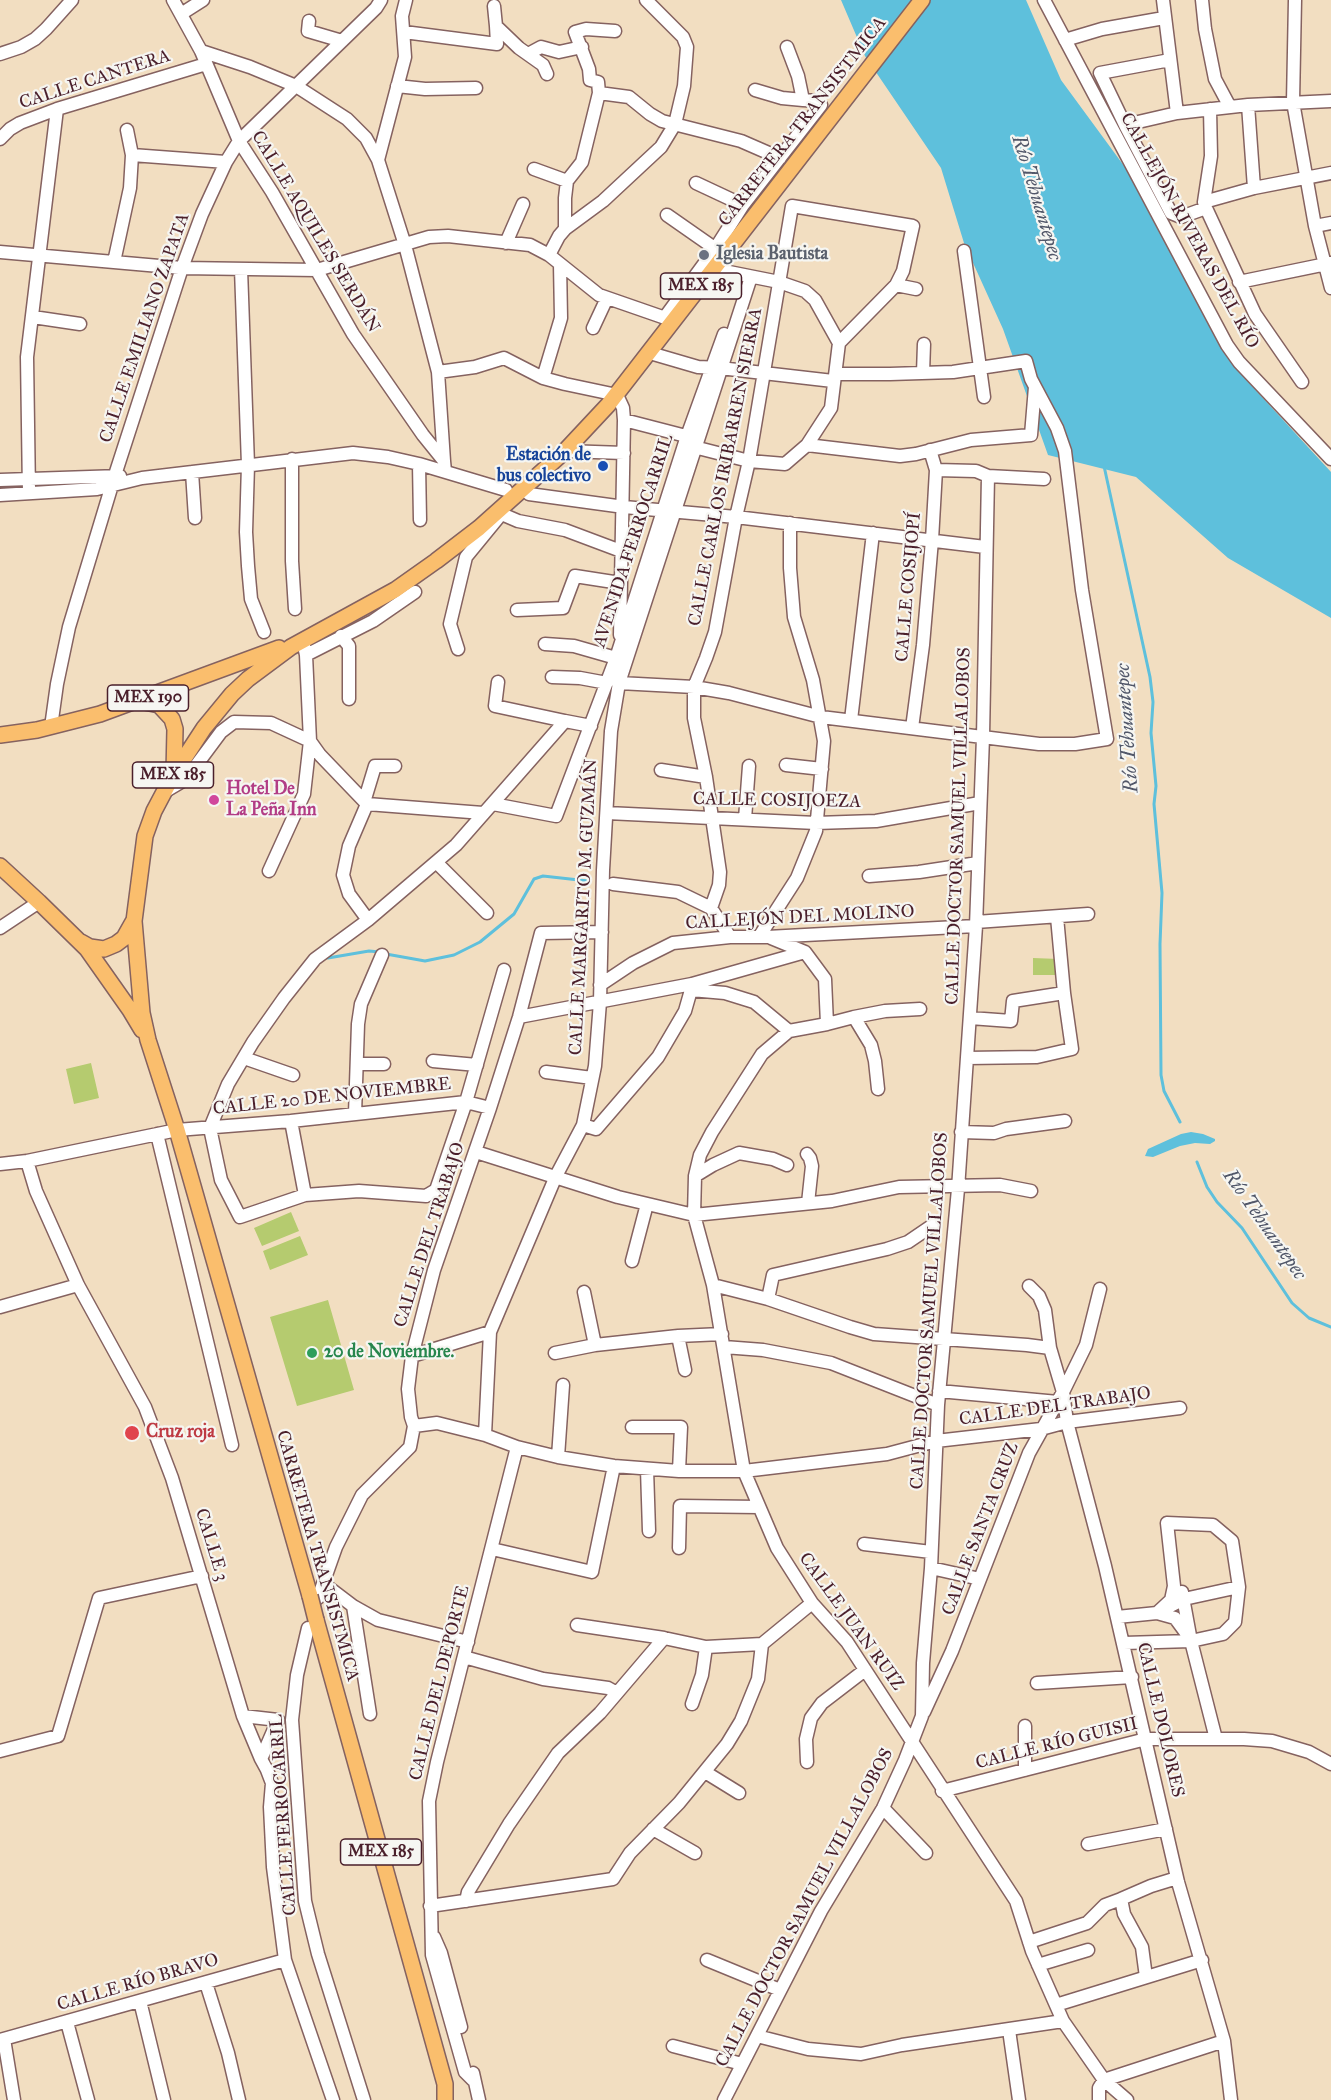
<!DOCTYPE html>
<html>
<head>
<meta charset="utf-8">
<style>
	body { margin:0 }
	canvas { display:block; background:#f2dec1 }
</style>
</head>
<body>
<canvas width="1331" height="2100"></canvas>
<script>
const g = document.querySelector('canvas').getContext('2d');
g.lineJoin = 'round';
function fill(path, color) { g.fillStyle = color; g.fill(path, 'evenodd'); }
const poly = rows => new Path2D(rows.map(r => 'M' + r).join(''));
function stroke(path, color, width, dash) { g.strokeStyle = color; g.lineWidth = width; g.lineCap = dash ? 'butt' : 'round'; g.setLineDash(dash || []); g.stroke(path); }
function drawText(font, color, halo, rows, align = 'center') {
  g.font = font + ' "IM FELL Great Primer",serif'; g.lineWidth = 4.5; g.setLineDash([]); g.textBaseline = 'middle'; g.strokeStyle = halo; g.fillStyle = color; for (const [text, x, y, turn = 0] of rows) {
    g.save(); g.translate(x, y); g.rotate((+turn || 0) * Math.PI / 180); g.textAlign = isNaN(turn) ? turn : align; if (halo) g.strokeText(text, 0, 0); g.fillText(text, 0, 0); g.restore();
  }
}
const green = poly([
	[1033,958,1059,959,1060,975,1033,975],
	[91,1063,99,1098,74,1104,66,1069],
	[291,1212,299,1231,262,1246,254,1228],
	[300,1236,308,1255,270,1270,263,1251],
	[328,1300,354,1390,297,1406,270,1317]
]);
const water = poly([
	[841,0,1026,0,1061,80,1163,219,1239,372,1331,472,1331,618,1228,558,1136,477,1048,455,1003,329,964,243,941,168,865,56],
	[1191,1132,1203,1134,1215,1139,1215,1141,1210,1144,1195,1143,1180,1146,1153,1157,1145,1156,1148,1149,1181,1134]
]);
const stream = poly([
	[1104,466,1150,677,1153,702,1151,733,1156,786,1154,804,1162,893,1160,944,1161,1075,1164,1091,1180,1122],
	[386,954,425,961,454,955,480,942,514,914,534,879,543,876,588,881],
	[328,958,369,951,380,952],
	[1197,1162,1207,1187,1217,1202,1242,1228,1292,1303,1309,1318,1331,1327]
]);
const minor = poly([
	[173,0,201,51,239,141,272,192,353,334,423,435,444,461,445,471],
	[1044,0,1227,345,1239,362,1331,459],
	[1163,0,1177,113],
	[1202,0,1205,29,1215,79,1230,107],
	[1295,0,1293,102,1315,226,1331,288],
	[494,6,496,26,519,48,543,65,547,74],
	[181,14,203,0],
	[309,21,308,31,342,41],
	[404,32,497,44,496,26],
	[1065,40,1102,29,1164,18],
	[201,51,250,67,296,86,347,119,366,138,378,160,405,245,438,372,444,461],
	[0,54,21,47,35,39,46,29,72,0],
	[528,54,541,47,559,52,582,47],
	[1170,60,1100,73,1125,125,1171,213,1181,217,1206,208],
	[397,86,425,89,476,88],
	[755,90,782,98,803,100],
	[599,93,629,97,650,114,662,121,741,141,780,158],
	[1248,105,1254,188],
	[1210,109,1211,156,1204,202,1206,208,1255,314,1302,382],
	[1125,125,1177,113,1248,105,1331,101],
	[0,139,10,129,20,123,57,109,206,64],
	[132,155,226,162],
	[378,160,405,57,402,16,406,0],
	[534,169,567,181],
	[696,183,743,205],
	[1204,202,1254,188,1331,173],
	[667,215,720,252],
	[1315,226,1331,223],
	[565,229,603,201,661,147,675,124,684,86,687,47,683,37,646,0],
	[506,243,523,204],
	[964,251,984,397],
	[0,252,182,268,317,270,429,237,448,236,530,245,549,255,599,295,674,321],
	[549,255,559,236,565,229,565,198,567,181,582,162,599,93,598,82,590,80,589,69,575,32,586,29,615,31],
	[114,262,130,188,132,155,127,130],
	[241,269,248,465,246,532,248,566,251,599,264,632],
	[714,269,779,282,805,291,815,300,839,343],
	[1239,282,1331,263],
	[896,285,916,289],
	[33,317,80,324],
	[665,317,715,249,743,205,821,105,819,101,803,100,798,76,787,47],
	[593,328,607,298],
	[650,353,698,367,720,368,833,381],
	[438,372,475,367,504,358,543,378,565,384,617,395,623,408,624,420,620,635],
	[923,373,924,344],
	[543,378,561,318,560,264],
	[624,420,682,435,698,448,749,461,785,464,807,445,831,408,839,343,896,285,903,271,913,226,792,206,749,461,736,517,715,632,706,658,694,687,694,718,706,777,720,872,719,885,711,908],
	[807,445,900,456,916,454,971,440,1031,435,1035,387],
	[565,451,624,453],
	[292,459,292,561,295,609],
	[419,464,420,520],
	[936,470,976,471,988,476,1044,479],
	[192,472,195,518],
	[0,480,120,476],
	[29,493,27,357,57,109],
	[529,494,624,507,736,517,985,547],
	[0,495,97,489,142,478,353,453,388,457,419,464,506,490],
	[497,512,518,521,565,530,621,551],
	[517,610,563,608,575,576,620,583],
	[341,636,349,646,349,699],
	[545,644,574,646,616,658],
	[458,649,450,624,466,557,498,518],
	[306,655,373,621,415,592],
	[552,677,580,678,607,683],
	[498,682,495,706,565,721],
	[619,683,694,687,729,693,821,717,1039,744,1075,744,1107,739,1082,590,1065,451,1057,428,1031,379,1026,361,953,372,890,374,836,374],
	[851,720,873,533],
	[51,727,57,684,69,627,115,475,182,268,202,214,226,162,239,141,376,8,381,0],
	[912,728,923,645,932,540,936,470,930,450],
	[786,765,822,769],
	[661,770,706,777],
	[164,792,186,779,221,732,234,722,271,723,310,741,320,755,367,804,483,813],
	[493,804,556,816,616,658,686,439,724,334],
	[607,813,816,823,876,821,980,803],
	[745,819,749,766],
	[436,862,487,913],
	[269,871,304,794,310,741,306,655,303,641],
	[869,876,919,872,978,863],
	[613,884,678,892,711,908,730,937],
	[368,920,349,894,343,875,349,846,367,804,365,799,375,766,395,766],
	[976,922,1088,914],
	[0,928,39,902],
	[759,937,797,878,816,831,824,741,813,680,794,617,790,568,790,523],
	[805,952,825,979,827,1024,789,1031,762,1054,712,1132,700,1155,695,1176,694,1215,713,1285,744,1471,777,1548,812,1603,847,1642,1016,1901,1032,1951,1063,2021,1104,2080,1127,2100],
	[504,970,466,1102,436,1190,426,1196,359,1191,305,1195,240,1217,221,1180,210,1128,228,1084,253,1042,284,998,315,959,368,920,456,845,565,721,591,726],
	[692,984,805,952,771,938],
	[600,985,633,963,673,943,730,937,767,937,976,926],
	[519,1017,692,984,691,990,725,993,754,1002,789,1031],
	[854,1017,885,1011,920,1009],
	[970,1018,1011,1021,1013,1001,1064,993,1057,917],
	[827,1024,854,1017,871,1045,875,1061,878,1089],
	[244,1058,293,1075],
	[967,1058,1037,1057,1072,1049,1064,993],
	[433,1061,477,1065],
	[358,1064,384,1064],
	[546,1072,592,1078],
	[355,1114,358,1024,361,1004,382,955],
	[291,1121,305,1195],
	[583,1125,596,1129,658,1057,685,1011,691,990],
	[961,1132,994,1133,1006,1129,1065,1121],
	[157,1134,232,1445],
	[476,1152,618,1197,694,1215,832,1201,899,1187,1000,1185,1031,1191],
	[807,1154,810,1158,812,1166,808,1203],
	[27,1161,36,1191,78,1285,145,1407,172,1478,243,1716,261,1759,267,1770,272,1783,270,1807,273,1867,285,1960,333,2100],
	[0,1164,27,1161,177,1130,291,1121,466,1102,490,1108],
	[695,1176,713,1165,739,1153,773,1159,787,1165],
	[632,1261,647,1204],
	[713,1285,768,1299,850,1327,874,1334,1027,1345,1050,1348],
	[1029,1286,1039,1296,1045,1310,1050,1348,1063,1392,1067,1422,1105,1566,1178,1882,1224,2041,1231,2100],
	[584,1292,595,1345],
	[768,1299,773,1275,887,1249,908,1242,933,1225],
	[0,1307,78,1285],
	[678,1336,685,1370],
	[724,1347,763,1350,831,1363,938,1405],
	[555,1353,595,1345,678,1336,722,1334],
	[412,1356,490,1332],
	[939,1391,1058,1402],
	[414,1426,437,1423,485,1435,517,1447,558,1457,614,1466,679,1471,744,1471,887,1454,936,1441,1041,1429,1067,1422,1180,1408],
	[632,1427,681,1427,679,1471],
	[485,1435,490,1332,556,1176,583,1125,595,1066,600,1002,603,870,611,731,619,683,751,277],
	[558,1457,563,1385],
	[647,1469,649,1531],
	[864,1544,931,1552],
	[679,1548,680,1506,759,1507],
	[492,1549,592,1572,614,1466],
	[931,1568,980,1579],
	[324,1584,353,1606,378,1620,468,1642],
	[1182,1592,1191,1641],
	[318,1598,336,1547,362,1495,410,1447,414,1426,411,1417,408,1389,412,1356,434,1270,490,1108,519,1017,541,933,602,932],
	[353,1606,370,1714],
	[1157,1613,1171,1600,1174,1586,1167,1523,1213,1525,1232,1541,1239,1587,1235,1622,1223,1634,1191,1641],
	[1157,1613,1175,1618,1189,1637],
	[1117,1617,1157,1613,1184,1599,1239,1587],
	[577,1625,664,1638,706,1647,762,1644],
	[308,1628,297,1675,292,1720,305,1901,318,1954,364,2100],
	[1124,1643,1191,1641,1216,1739],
	[464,1657,543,1679,608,1688,617,1693],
	[1037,1683,1132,1677],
	[692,1704,702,1675,706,1647],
	[924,1712,952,1651,1029,1453,1063,1392,1086,1345,1100,1289],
	[243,1716,278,1720,261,1759],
	[1025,1726,1025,1770],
	[0,1751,58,1736,99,1598,202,1576],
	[807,1762,806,1739,811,1718,822,1703,865,1670],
	[705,1772,739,1793],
	[942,1791,1146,1739,1244,1739,1272,1741,1309,1752,1331,1764],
	[883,1808,926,1853],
	[653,1829,695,1853],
	[1088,1844,1166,1829],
	[466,1901,468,1892,509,1824,558,1753,600,1713,664,1638],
	[430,1906,613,1879,630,1853,679,1803,727,1744,741,1721,758,1679,762,1644,812,1603],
	[434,1937,441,1953,461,2027],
	[1029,1942,1087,1923,1105,1905,1121,1899],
	[707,1960,780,1990],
	[1038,1965,1088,1950],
	[1146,1977,1142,1947,1124,1914,1121,1899,1151,1886,1177,1878],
	[206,1983,228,2053,239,2100],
	[140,2001,164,2100],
	[1056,2005,1202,1960],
	[67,2022,88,2100],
	[1009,2030,1019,2100],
	[757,2036,808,2049,861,2054,902,2045,1063,2021],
	[4,2039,14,2100],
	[0,2040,285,1960],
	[673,2046,742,2064],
	[473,2073,479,2100],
	[473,2080,465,2072,432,1955,429,1801,437,1762,517,1447],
	[724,2100,821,1911,883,1808,905,1760,922,1716,923,1663,931,1568,938,1405,958,1189,976,926,983,737,988,476],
	[1099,2100,1099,2088,1104,2080,1224,2041]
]);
const major = poly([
	[140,701,159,705,172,719,175,729,174,773],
	[0,735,37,730,100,714,279,648],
	[0,866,39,902,87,949,130,1010,142,1030],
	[81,942,90,947,104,949,116,944,124,938,133,922],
	[310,1596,177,1130,148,1040,142,1013,134,921,145,836,154,811,172,777,204,728,232,694,248,679,291,647,395,590,436,561,479,528,565,451,608,405,922,0],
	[316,1620,445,2084,445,2100]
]);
const majorBridge = poly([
	[310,1596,316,1620]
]);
const markers = [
	[704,255,6,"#6b7280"],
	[603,466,6,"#1a4fb4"],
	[214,800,6,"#d1479c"],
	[312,1353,6,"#2e9e5b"],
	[132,1433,8,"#e0444e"]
];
const shields = [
	[701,286,81],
	[148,698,81],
	[173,775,81],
	[381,1852,81]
];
const shieldNames = [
	["MEX 185",701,286],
	["MEX 190",148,698],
	["MEX 185",173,775],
	["MEX 185",381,1852]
];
const streetNames = [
	["CALLE CANTERA",95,80,-18],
	["CARRETERA TRANSISTMICA",803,122,-52],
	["CALLEJÓN RIVERAS DEL RÍO",1189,231,61],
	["CALLE AQUILES SERDÁN",315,232,59],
	["CALLE EMILIANO ZAPATA",145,328,-71],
	["CALLE CARLOS IRIBARREN SIERRA",726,467,-79],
	["AVENIDA FERROCARRIL",634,541,-72],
	["CALLE COSIJOPÍ",909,587,-85],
	["CALLE COSIJOEZA",777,801,1],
	["CALLE DOCTOR SAMUEL VILLALOBOS",959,826,-88],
	["CALLE MARGARITO M. GUZMÁN",584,907,-87],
	["CALLEJÓN DEL MOLINO",800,918,-3],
	["CALLE 20 DE NOVIEMBRE",332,1097,-6],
	["CALLE DEL TRABAJO",430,1235,-72],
	["CALLE DOCTOR SAMUEL VILLALOBOS",930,1311,-86],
	["CALLE DEL TRABAJO",1055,1407,-8],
	["CALLE SANTA CRUZ",981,1529,-69],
	["CALLE 3",211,1545,73],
	["CARRETERA TRANSISTMICA",317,1556,74],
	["CALLE JUAN RUIZ",851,1622,54],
	["CALLE DEL DEPORTE",440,1683,-76],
	["CALLE DOLORES",1160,1720,77],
	["CALLE RÍO GUISII",1057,1744,-14],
	["CALLE FERROCARRIL",284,1815,-94],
	["CALLE DOCTOR SAMUEL VILLALOBOS",805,1908,-62],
	["CALLE RÍO BRAVO",138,1983,-16]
];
const worshipNames = [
	["Iglesia Bautista",716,255]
];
const transitNames = [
	["Estación de",591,456],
	["bus colectivo",591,477]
];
const hotelNames = [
	["Hotel De",226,790],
	["La Peña Inn",226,811]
];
const leisureNames = [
	["20 de Noviembre.",324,1353]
];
const healthNames = [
	["Cruz roja",146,1433]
];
const waterNames = [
	["Río Tehuantepec",1036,198,73],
	["Río Tehuantepec",1128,728,-94],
	["Río Tehuantepec",1264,1225,55]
];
fill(green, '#b5cb6f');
fill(water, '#5ec0dc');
stroke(stream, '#5ec0dc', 3);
stroke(minor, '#856260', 15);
stroke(major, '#856260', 18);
stroke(minor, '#fff', 12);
stroke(major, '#fabe6d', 15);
stroke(majorBridge, '#856260', 18, []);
stroke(majorBridge, '#fabe6d', 15);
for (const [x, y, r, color] of markers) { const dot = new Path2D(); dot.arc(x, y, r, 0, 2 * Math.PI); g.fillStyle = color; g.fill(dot); stroke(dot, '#f6f6f2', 2); }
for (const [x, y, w] of shields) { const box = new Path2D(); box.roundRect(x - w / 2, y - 13, w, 26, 4.5); g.fillStyle = '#f6f6f2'; g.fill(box); stroke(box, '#4a1f2b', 1.5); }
drawText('bold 16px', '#4a1f2b', null, shieldNames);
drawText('18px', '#4a1f2b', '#f6f6f2', streetNames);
drawText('bold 18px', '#5b616d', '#f6f6f2', worshipNames, 'left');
drawText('bold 18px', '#164399', '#f6f6f2', transitNames, 'right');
drawText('bold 18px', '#b23c85', '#f6f6f2', hotelNames, 'left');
drawText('bold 18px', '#27864d', '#f6f6f2', leisureNames, 'left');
drawText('bold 18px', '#be3a42', '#f6f6f2', healthNames, 'left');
drawText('italic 20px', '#515769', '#f6f6f2', waterNames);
</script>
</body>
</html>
